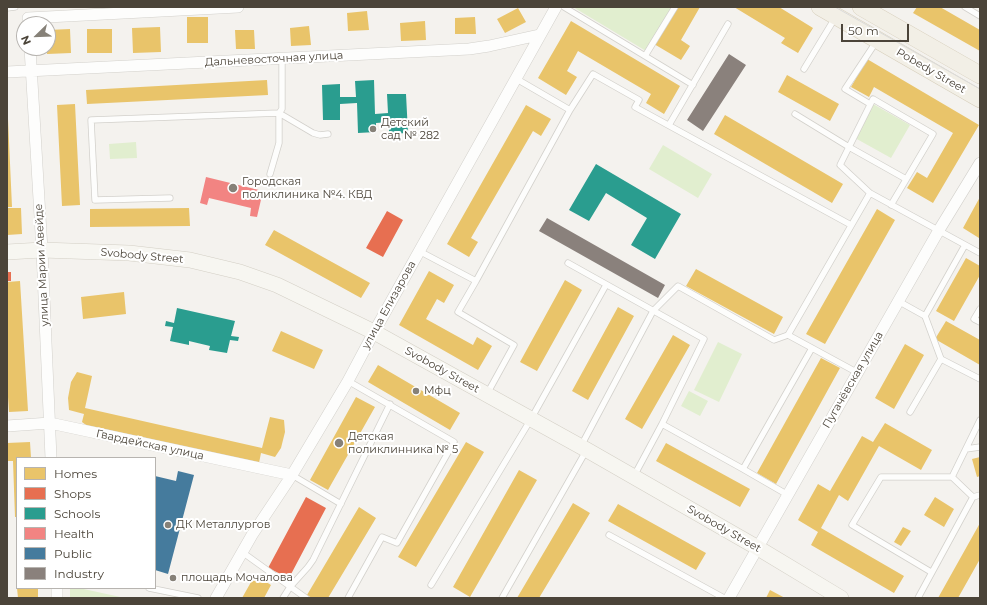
<!DOCTYPE html>
<html>
<head>
<meta charset="utf-8">
<style>
	body { margin:0 }
	#map { position:relative; width:987px; height:605px; overflow:hidden; background:#f4f2ee; font-family:Montserrat,sans-serif }
	canvas { display:block }
	.frame { position:absolute; inset:0; border:8px solid #4b4439; pointer-events:none }
	.legend { position:absolute; left:16px; top:457px; width:140px; height:132px; box-sizing:border-box; background:#fff; border:1px solid #b7b4b0; margin:0; padding:5px 7px; list-style:none; font-size:12px; color:#4b4439 }
	.legend li { display:flex; align-items:center; gap:8px; height:20px }
	.legend b { width:20px; border:1px solid #b7b4b0 }
	.north { position:absolute; left:16px; top:16px; width:40px; height:40px; box-sizing:border-box; background:#fff; border:1px solid #b7b4b0; border-radius:50%; rotate:247deg; font-size:11px; font-weight:700; line-height:16px; text-align:center; color:#4b4439 }
	.north::after { content:''; display:block; margin:auto; width:14px; height:18px; background:#868178; clip-path:polygon(50% 0,100% 100%,50% 72%,0 100%) }
	.scale { position:absolute; left:841px; top:24px; width:68px; height:18px; box-sizing:border-box; border:2px solid #4b4439; border-top:0; padding-left:5px; font-size:12px; line-height:14px; white-space:nowrap; color:#4b4439; -webkit-text-stroke:3px #fff; paint-order:stroke }
</style>
</head>
<body>
<div id="map">
<canvas width="987" height="605"></canvas>
<div class="frame"></div>
<ul class="legend">
<li><b style="height:11px;background:#e9c46a"></b>Homes</li>
<li><b style="height:11px;background:#e76f51"></b>Shops</li>
<li><b style="height:11px;background:#2a9d8f"></b>Schools</li>
<li><b style="height:11px;background:#f28482"></b>Health</li>
<li><b style="height:11px;background:#457b9d"></b>Public</li>
<li><b style="height:11px;background:#8a817c"></b>Industry</li>
</ul>
<div class="north">N</div>
<div class="scale">50 m</div>
</div>
<script>
const g = document.querySelector('canvas').getContext('2d');
g.lineJoin = 'round';
function fill(path, color) { g.fillStyle = color; g.fill(path, 'evenodd'); }
const poly = rows => new Path2D(rows.map(r => 'M' + r).join(''));
function stroke(path, color, width, dash) { g.strokeStyle = color; g.lineWidth = width; g.lineCap = dash ? 'butt' : 'round'; g.setLineDash(dash || []); g.stroke(path); }
function drawText(font, color, halo, rows, align = 'center') {
  g.font = font + ' Montserrat,sans-serif'; g.lineWidth = 4; g.setLineDash([]); g.textBaseline = 'middle'; g.strokeStyle = halo; g.fillStyle = color; for (const [text, x, y, turn = 0] of rows) {
    g.save(); g.translate(x, y); g.rotate((+turn || 0) * Math.PI / 180); g.textAlign = isNaN(turn) ? turn : align; if (halo) g.strokeText(text, 0, 0); g.fillText(text, 0, 0); g.restore();
  }
}
const green = poly([
	[573,7,672,7,646,51],
	[873,104,910,125,891,158,855,138],
	[136,142,137,158,110,159,109,144],
	[663,145,712,174,698,198,649,169],
	[718,342,742,354,719,402,694,390],
	[689,391,708,401,700,416,681,406],
	[70,588,79,588,125,598,70,598]
]);
const homes = poly([
	[676,7,700,7,681,40,690,46,681,60,654,44],
	[734,7,779,7,813,28,798,53,781,43,785,38],
	[917,7,940,7,980,30,980,51,913,13],
	[518,8,526,22,505,33,497,19],
	[367,11,369,30,348,31,347,13],
	[187,17,208,17,208,43,187,43],
	[475,17,476,34,455,34,455,18],
	[425,21,426,40,401,41,400,23],
	[571,21,680,86,664,114,646,103,651,94,578,51,567,71,577,77,566,95,538,78],
	[309,26,311,45,291,46,290,28],
	[160,27,161,52,133,53,132,28],
	[70,29,71,53,47,54,48,30],
	[87,29,112,29,112,53,87,53],
	[235,30,254,30,255,49,236,49],
	[867,59,979,125,933,203,907,188,917,172,927,178,953,133,874,87,869,97,851,87],
	[787,75,839,104,830,121,778,92],
	[267,80,268,95,87,104,86,90],
	[75,104,80,205,62,206,57,105],
	[526,105,551,119,541,136,533,131,471,238,478,242,469,257,447,244],
	[725,115,843,184,832,203,714,134],
	[7,119,8,119,12,207,7,207],
	[980,197,980,236,979,238,963,228],
	[7,208,21,208,22,234,7,235],
	[189,208,190,226,90,227,90,209],
	[877,209,895,220,825,344,806,334],
	[274,230,370,283,361,298,265,245],
	[966,258,980,266,980,275,954,321,936,311],
	[696,269,783,317,774,334,686,286],
	[429,271,454,285,444,303,437,299,426,319,473,345,477,337,492,346,478,370,399,325],
	[565,280,582,290,537,371,520,362],
	[20,281,28,411,9,412,7,382,7,282],
	[124,292,126,314,83,319,81,297],
	[618,307,634,316,588,400,572,391],
	[946,321,980,340,980,365,935,339],
	[281,331,323,350,314,369,272,351],
	[673,335,690,345,642,429,625,419],
	[905,344,924,355,894,409,875,398],
	[821,358,840,368,776,484,757,473],
	[378,365,460,413,450,430,368,382],
	[77,372,92,376,85,408,262,448,270,417,284,420,285,432,281,448,275,457,261,453,259,463,90,428,82,422,84,414,69,410,68,398,71,382],
	[356,397,375,407,328,490,310,480],
	[885,423,932,450,921,470,879,446,848,501,839,495,821,528,904,576,894,593,811,545,818,532,798,520,818,484,830,491,862,436,873,442],
	[30,442,31,458,17,458,17,517,15,517,13,461,7,461,7,443],
	[466,442,484,452,416,567,398,557],
	[666,443,750,489,740,507,656,461],
	[980,457,980,476,977,477,972,459],
	[519,470,537,480,470,597,453,587],
	[935,497,954,509,944,527,924,515],
	[573,503,590,513,539,598,517,598],
	[618,504,706,553,696,570,608,521],
	[359,507,376,518,328,598,312,598,307,595],
	[980,523,980,559,958,598,938,598],
	[903,527,911,531,901,546,894,542],
	[255,575,271,585,264,598,242,598],
	[17,588,38,588,38,598,18,598],
	[770,590,785,598,766,598]
]);
const shops = poly([
	[387,211,403,220,383,257,366,248],
	[7,272,11,272,11,281,7,281],
	[306,497,326,508,289,578,268,568]
]);
const schools = poly([
	[374,80,375,114,388,113,387,94,406,94,408,133,389,134,389,122,376,123,376,132,358,133,357,103,340,104,340,120,323,120,322,85,340,84,340,97,356,97,355,81],
	[596,164,681,214,655,259,631,245,647,218,606,193,589,221,569,210],
	[177,308,235,321,231,336,239,337,238,341,230,340,227,353,209,350,210,346,189,341,189,345,170,341,173,327,165,326,166,321,174,323]
]);
const health = poly([
	[206,177,263,191,257,217,250,216,251,208,209,198,207,205,200,203]
]);
const public = poly([
	[178,471,194,475,168,574,155,570,155,476,176,481]
]);
const industry = poly([
	[729,54,746,65,703,131,687,120],
	[547,218,665,285,658,298,539,231]
]);
const lane = poly([
	[564,7,693,85],
	[965,7,980,16],
	[7,8,15,7],
	[645,56,675,7],
	[804,69,835,18],
	[515,78,570,110,593,74,639,100,635,107,851,225],
	[870,104,845,89,876,42],
	[279,113,313,133,320,135,328,134],
	[795,114,849,147,906,179],
	[669,125,728,24],
	[270,174,279,143,279,113],
	[870,193,840,165,873,99,933,134,891,205],
	[170,198,95,200,91,120,279,113,282,109,282,58],
	[419,251,476,281,458,312,514,345,487,394],
	[568,263,704,339,662,424],
	[476,281,570,110],
	[898,301,925,316,965,245],
	[980,309,974,319,980,322],
	[925,316,941,359,980,379],
	[858,373,788,335,870,193,980,253],
	[348,381,454,442,397,543,382,537,348,598],
	[910,412,941,359],
	[581,446,653,311,678,286,774,340,788,335],
	[966,449,980,447],
	[292,475,341,504],
	[634,476,662,424,743,469],
	[952,477,973,497],
	[788,495,743,469,812,348],
	[609,535,724,598],
	[242,552,306,598],
	[931,572,852,525,881,477,952,477,980,420],
	[431,585,531,419,606,285],
	[149,588,198,598],
	[283,598,290,587,308,567,313,560,390,404],
	[502,598,586,451],
	[918,598,973,497,980,495]
]);
const street = poly([
	[28,18,238,7],
	[30,48,42,250,51,458],
	[7,72,469,49,489,46,539,35],
	[7,426,50,423,292,475],
	[57,588,57,598],
	[216,598,252,535,292,475,348,381,374,332,556,7],
	[729,598,939,230,980,163]
]);
const secondary = poly([
	[7,252,42,250,129,253,190,260,240,272,277,285,374,332,587,450,758,548,841,598]
]);
const primary = poly([
	[820,7,980,99],
	[861,7,980,75]
]);
const tram = poly([
	[835,7,980,89]
]);
const markers = [
	[373,129,4,"#868178"],
	[233,188,5,"#868178"],
	[416,391,4,"#868178"],
	[339,443,5,"#868178"],
	[168,525,4,"#868178"],
	[173,578,4,"#868178"]
];
const streetNames = [
	["Дальневосточная улица",274,59,-3],
	["Pobedy Street",931,71,30],
	["Svobody Street",142,256,5],
	["улица Марии Авейде",42,265,-93],
	["улица Елизарова",389,305,-61],
	["Svobody Street",442,370,29],
	["Пугачёвская улица",853,380,-60],
	["Гвардейская улица",150,445,12],
	["Svobody Street",724,529,30]
];
const poiNames = [
	["Детский",381,123],
	["сад № 282",381,136],
	["Городская",242,182],
	["поликлиника №4. КВД",242,195],
	["Мфц",424,391],
	["Детская",348,437],
	["поликлинника № 5",348,450],
	["ДК Металлургов",176,525],
	["площадь Мочалова",181,578]
];
fill(green, '#e1eecf');
fill(homes, '#e9c46a');
fill(shops, '#e76f51');
fill(schools, '#2a9d8f');
fill(health, '#f28482');
fill(public, '#457b9d');
fill(industry, '#8a817c');
stroke(lane, '#d2d0cb', 7);
stroke(street, '#d2d0cb', 12);
stroke(secondary, '#d3cfc5', 16);
stroke(primary, '#d6cebb', 18);
stroke(lane, '#fdfdfc', 5.5);
stroke(street, '#fdfdfc', 11);
stroke(secondary, '#f7f6f1', 15);
stroke(primary, '#f2efe6', 17);
stroke(tram, '#dbdbda', 1);
for (const [x, y, r, color] of markers) { const dot = new Path2D(); dot.arc(x, y, r, 0, 2 * Math.PI); g.fillStyle = color; g.fill(dot); stroke(dot, '#fff', 1.5); }
drawText('11px', '#4b4439', '#fff', streetNames);
drawText('11px', '#4b4439', '#fff', poiNames, 'left');
</script>
</body>
</html>
